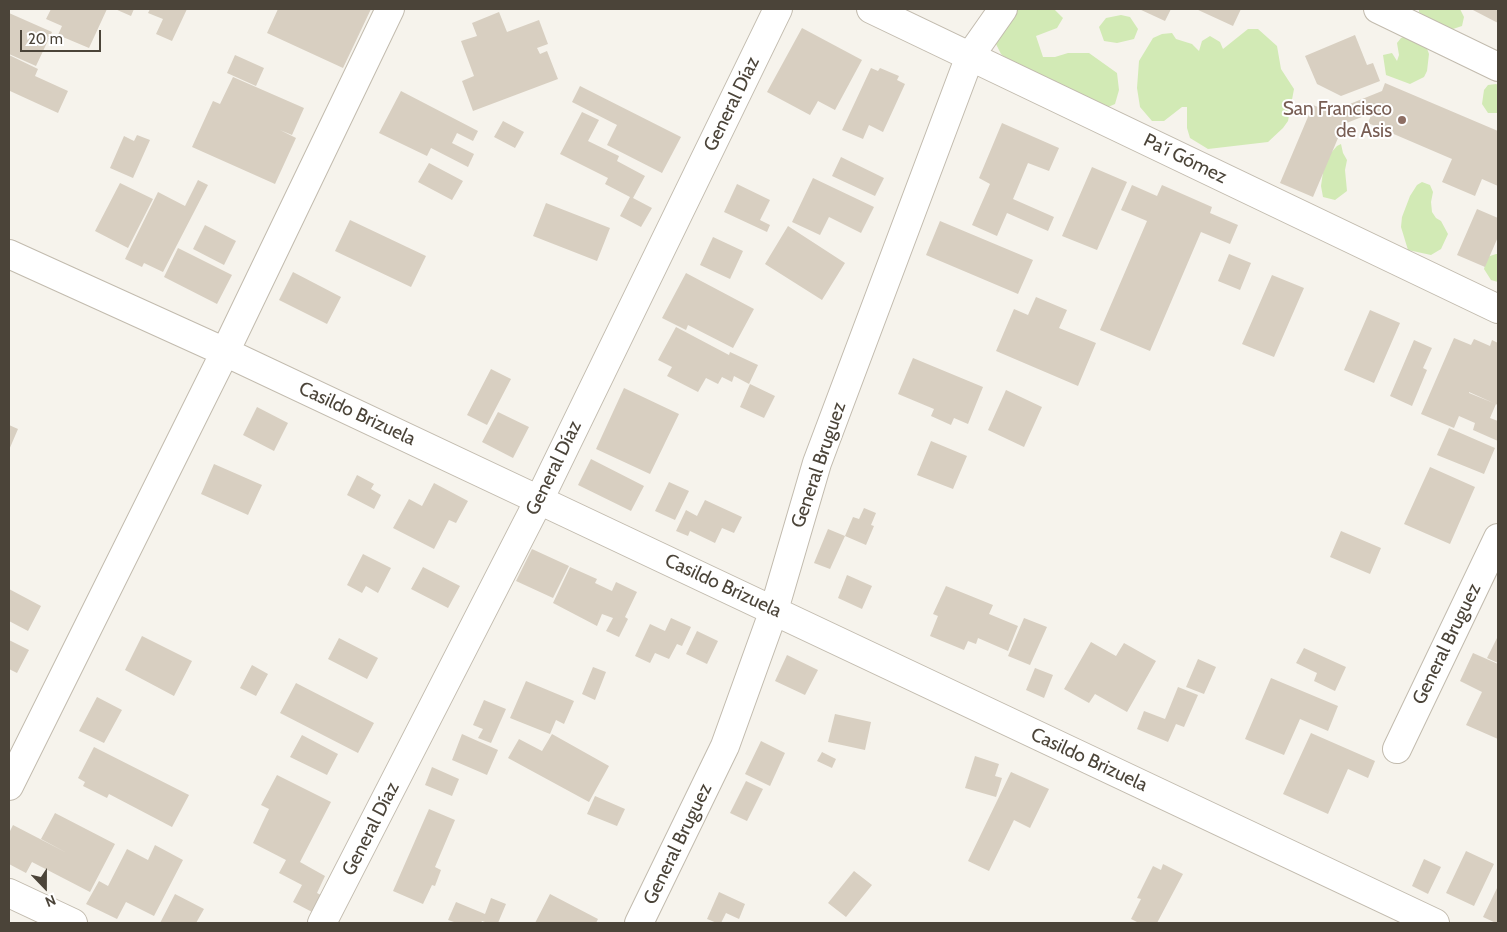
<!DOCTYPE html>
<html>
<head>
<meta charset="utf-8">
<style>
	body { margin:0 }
	#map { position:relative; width:1507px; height:932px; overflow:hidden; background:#f6f3ec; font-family:Cabin,sans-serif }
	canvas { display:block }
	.frame { position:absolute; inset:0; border:10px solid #4b4439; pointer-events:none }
	.north { position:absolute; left:20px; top:862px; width:50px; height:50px; -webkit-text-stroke:4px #fff; paint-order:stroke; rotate:158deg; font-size:14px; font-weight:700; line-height:20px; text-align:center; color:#4b4439 }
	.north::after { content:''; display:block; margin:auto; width:18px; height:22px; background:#4b4439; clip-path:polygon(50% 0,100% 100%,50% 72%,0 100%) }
	.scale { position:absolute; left:20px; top:30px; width:81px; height:22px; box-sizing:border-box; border:2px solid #4b4439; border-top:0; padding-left:6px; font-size:15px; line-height:18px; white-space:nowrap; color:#4b4439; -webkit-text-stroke:4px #fff; paint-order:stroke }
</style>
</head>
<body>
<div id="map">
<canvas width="1507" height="932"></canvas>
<div class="frame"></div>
<div class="north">N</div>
<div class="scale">20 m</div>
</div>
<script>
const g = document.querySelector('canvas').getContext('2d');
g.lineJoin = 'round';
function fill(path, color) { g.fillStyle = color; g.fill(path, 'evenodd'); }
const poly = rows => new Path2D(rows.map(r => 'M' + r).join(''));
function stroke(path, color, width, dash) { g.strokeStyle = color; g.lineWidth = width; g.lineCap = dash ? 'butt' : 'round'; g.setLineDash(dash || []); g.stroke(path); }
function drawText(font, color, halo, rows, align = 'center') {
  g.font = font + ' Cabin,sans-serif'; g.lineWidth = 4; g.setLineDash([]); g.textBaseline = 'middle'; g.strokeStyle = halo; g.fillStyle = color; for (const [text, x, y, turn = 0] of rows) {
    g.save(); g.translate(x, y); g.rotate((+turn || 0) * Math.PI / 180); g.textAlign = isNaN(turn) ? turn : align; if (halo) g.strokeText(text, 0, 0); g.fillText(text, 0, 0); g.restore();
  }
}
const green = poly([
	[1013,9,1054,9,1063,18,1057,28,1036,36,1043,57,1055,57,1068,53,1089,53,1117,73,1119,90,1115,104,1106,108,1018,67,1001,54,996,44,996,32,1016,15],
	[1419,9,1460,9,1464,17,1462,26,1450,30,1438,22,1429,20,1419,12],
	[1121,15,1130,17,1138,29,1134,39,1117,43,1104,41,1099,27,1106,18],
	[1248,29,1258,29,1277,46,1281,69,1294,89,1288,121,1283,128,1268,142,1208,149,1190,138,1187,128,1187,107,1182,107,1164,121,1152,121,1140,107,1137,88,1139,61,1153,38,1162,34,1172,33,1176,39,1192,44,1199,51,1202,41,1210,36,1220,42,1223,49],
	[1408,35,1425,43,1429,54,1427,71,1424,77,1410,84,1386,75,1383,55,1392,53,1397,61,1399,55,1397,43,1401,38],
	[1496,84,1498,85,1498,113,1488,113,1482,104,1484,90,1488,85],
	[1341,144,1343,153,1347,160,1345,170,1347,191,1335,200,1323,197,1321,186,1323,172,1328,156,1337,146],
	[1422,182,1430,185,1433,192,1431,202,1432,212,1436,218,1441,221,1448,234,1441,249,1431,255,1408,250,1401,227,1402,217,1410,196,1417,185],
	[1496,254,1498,254,1498,282,1491,280,1484,269,1487,257]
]);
const building = poly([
	[51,9,107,9,89,48,58,35,62,26,46,19],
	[115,9,134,9,131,16],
	[150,9,187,9,172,41,156,34,163,19,148,13],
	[278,9,316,10,371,9,343,68,267,33],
	[1139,9,1171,9,1165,21],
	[1196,9,1241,9,1233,26],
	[1471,9,1498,9,1498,23],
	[499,12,507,32,539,20,548,44,537,48,540,54,547,51,558,79,473,111,462,81,474,76,461,41,477,36,472,23],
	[9,13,52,32,36,66,9,54],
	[802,28,862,60,835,110,818,101,810,115,767,92],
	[1355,35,1367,65,1373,63,1380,81,1341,96,1317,84,1305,56],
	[9,55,38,69,35,76,68,91,58,113,10,91,9,95],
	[235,55,264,68,256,86,227,73],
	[871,68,878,71,880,68,899,76,897,80,905,84,883,132,869,125,863,139,842,130],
	[233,77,304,108,292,135,280,130,296,138,275,184,192,147,213,101,220,104],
	[1385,83,1498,131,1498,186,1482,179,1475,196,1442,182,1452,159,1368,123,1372,113,1344,124,1313,197,1280,183,1313,105,1330,112,1382,91],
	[580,86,681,137,662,173,607,145,617,125,572,102],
	[401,91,478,131,473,141,457,133,452,143,474,154,468,167,431,148,427,156,379,133],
	[582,112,599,120,588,141,619,156,617,161,645,176,633,198,652,208,641,227,620,216,630,197,605,184,608,178,560,154],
	[503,121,524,132,515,148,494,137],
	[1002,123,1059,148,1049,171,1028,163,1013,199,1054,217,1048,231,1007,213,997,236,972,225,990,184,979,178],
	[137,135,150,140,133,178,110,168,124,136,134,141],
	[841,157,884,178,875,196,832,176],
	[429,163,463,181,452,200,418,182],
	[1092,167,1127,182,1097,250,1062,236],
	[813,178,874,207,861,233,829,217,820,235,792,222],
	[198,180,208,185,163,272,144,263,142,267,125,259,158,192,185,206],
	[120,183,153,199,128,248,95,231],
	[737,184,770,200,760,220,770,225,767,232,724,212],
	[1132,185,1157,196,1162,185,1212,207,1210,213,1238,225,1230,244,1201,232,1150,351,1100,330,1147,221,1121,210],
	[546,203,610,228,597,261,533,236],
	[1477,209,1498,218,1498,237,1485,267,1457,255],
	[350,220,426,256,411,287,335,251],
	[940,221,1033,260,1018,294,926,255],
	[205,225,236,241,224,265,193,249],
	[788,226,845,263,822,300,765,264],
	[713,237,743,251,730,279,700,265],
	[178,248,232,275,217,304,164,277],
	[1229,254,1251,263,1240,290,1218,281],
	[293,272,341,297,327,324,279,300],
	[686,273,754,309,733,348,688,325,686,330,662,318],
	[1272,275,1304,288,1274,357,1242,344],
	[1036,297,1067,310,1059,328,1096,343,1078,386,996,351,1014,309,1028,315],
	[1370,310,1400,323,1374,383,1344,370],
	[676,327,729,355,730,352,758,365,749,384,734,376,732,382,722,377,718,384,706,378,698,392,667,376,672,367,658,360],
	[1454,338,1471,345,1474,339,1490,346,1492,340,1498,343,1498,405,1469,392,1469,393,1496,404,1490,418,1498,421,1498,441,1473,430,1475,423,1459,416,1454,428,1421,414],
	[1414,340,1432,348,1423,368,1427,370,1412,406,1390,396],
	[913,358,983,387,968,424,954,418,951,425,931,416,934,409,898,394],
	[491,369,511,379,487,425,467,415],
	[750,384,775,396,764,418,740,407],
	[624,388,679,414,650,474,596,449],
	[1006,390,1042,407,1024,447,988,430],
	[257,407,288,423,274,451,243,435],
	[498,412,529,427,513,458,482,442],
	[9,425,18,429,9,450],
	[1449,428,1495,448,1484,474,1437,455],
	[931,441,967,456,953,489,917,475],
	[591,459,644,486,631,511,578,485],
	[214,464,262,485,248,515,201,494],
	[1430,467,1475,487,1450,544,1404,524],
	[357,475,374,484,371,489,381,495,374,509,347,495],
	[669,482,689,491,675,520,655,511],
	[434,483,468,501,456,523,449,520,434,549,393,528,409,499,422,506],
	[705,500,742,517,734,533,722,528,715,543,690,531,688,536,676,531,686,510,697,516],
	[864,508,876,513,871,525,874,526,866,545,845,536,830,569,814,563,828,529,845,536,853,517,859,519],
	[1341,531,1381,548,1370,574,1330,557],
	[532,549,569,566,553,598,516,581],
	[363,554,391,568,378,593,366,586,362,593,347,585],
	[423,567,460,586,448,608,411,589],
	[570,567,597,579,595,583,612,591,616,582,637,592,625,617,628,619,619,637,606,631,613,618,602,614,597,626,553,603],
	[847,575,872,586,862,609,838,598],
	[946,586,993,605,989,614,1018,626,1008,651,978,638,976,644,968,641,964,650,930,636,938,616,933,614],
	[9,589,41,606,28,631,9,621],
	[671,618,691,627,682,646,677,644,669,659,655,653,650,663,635,656,650,624,665,631],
	[1024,618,1047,627,1030,665,1008,656],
	[697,631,718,641,707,664,686,654],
	[142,636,192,661,174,696,125,670],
	[1498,636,1498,663,1487,658],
	[339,638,378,658,367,679,328,659],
	[9,640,29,650,17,673,9,669],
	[1091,642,1116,656,1124,643,1156,661,1127,712,1095,694,1089,703,1064,689],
	[1304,648,1346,667,1335,691,1314,681,1317,673,1296,663],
	[1473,653,1498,664,1498,739,1466,725,1482,692,1460,681],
	[787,655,818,670,805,695,775,681],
	[1198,659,1216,667,1204,694,1186,687],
	[252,665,268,674,256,696,240,688],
	[593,667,606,672,595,700,582,694],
	[1035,668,1053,675,1044,698,1026,690],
	[1271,678,1338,706,1328,731,1300,719,1284,755,1245,739],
	[526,681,574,701,564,724,556,720,550,734,510,718],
	[296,683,374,723,358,753,280,713],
	[1178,687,1198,695,1184,727,1176,724,1168,742,1137,729,1144,711,1165,719],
	[97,697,122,710,104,743,79,731],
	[484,700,506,709,491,743,478,738,483,729,473,725],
	[835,714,871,722,865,750,828,742],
	[1311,733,1375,761,1368,778,1348,769,1328,814,1283,794],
	[462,734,498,750,487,775,452,760],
	[552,734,609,766,589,802,508,758,519,739,542,751],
	[302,735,338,754,327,775,290,757],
	[761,741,785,753,770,786,745,774],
	[94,747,189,795,172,827,109,794,107,798,83,786,85,782,78,778],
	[822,752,836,759,832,768,817,761],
	[975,756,999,764,995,776,1002,778,996,797,965,788],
	[432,767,459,779,452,796,425,785],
	[1011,772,1049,789,1030,828,1014,820,989,871,968,861],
	[277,775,331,802,300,862,325,876,317,893,323,896,314,913,293,902,302,885,279,873,286,860,253,843,269,809,261,805],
	[746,781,763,789,747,821,730,813],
	[595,796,625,809,617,826,587,814],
	[429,809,455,820,435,867,441,870,435,886,432,885,423,904,393,891],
	[55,813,115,844,90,892,32,862,26,873,9,864,9,833,13,825,67,853,41,839],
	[155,845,183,860,154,916,126,902,117,919,86,904,99,881,108,886,127,849,148,860],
	[1466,851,1494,864,1474,906,1446,893],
	[1424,859,1441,867,1428,894,1412,886],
	[1163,864,1183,874,1157,923,1139,923,1131,919,1141,899,1137,898,1153,866,1161,870],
	[854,871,872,885,846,917,828,903],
	[1498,886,1498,923,1496,923,1483,917],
	[719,892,745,904,739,919,726,913,721,923,717,923,707,919],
	[175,894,204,909,196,923,160,923],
	[550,894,598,919,596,923,535,923],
	[491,898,506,904,498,923,488,923,482,921,481,923,457,923,448,920,456,902,485,914]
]);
const minor = poly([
	[871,9,1498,309],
	[1378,9,1498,67],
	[9,254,225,352,539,500,1435,923],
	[1397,749,1498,538],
	[9,786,225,352,390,9],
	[9,893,73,923],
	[322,923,539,500,778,9],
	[639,923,725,746,774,610,817,463,970,56,1003,9]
]);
const markers = [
	[1402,120,5,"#8d6e63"]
];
const streetNames = [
	["General Díaz",732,104,-64],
	["Pa'í Gómez",1185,159,26],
	["Casildo Brizuela",357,414,25],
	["General Bruguez",819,465,-71],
	["General Díaz",554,468,-64],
	["Casildo Brizuela",723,586,25],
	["General Bruguez",1447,644,-64],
	["Casildo Brizuela",1089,760,25],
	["General Díaz",371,829,-63],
	["General Bruguez",678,844,-64]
];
const educationNames = [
	["San Francisco",1392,109],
	["de Asis",1392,131]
];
fill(green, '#d2eab5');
fill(building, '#d8cfc1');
stroke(minor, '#c2bbae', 30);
stroke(minor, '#fff', 28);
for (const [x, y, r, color] of markers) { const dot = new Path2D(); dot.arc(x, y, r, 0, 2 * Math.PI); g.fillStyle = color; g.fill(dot); stroke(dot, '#fff', 2); }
drawText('19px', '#4b4439', '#fff', streetNames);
drawText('19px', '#785e54', '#fff', educationNames, 'right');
</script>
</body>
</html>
